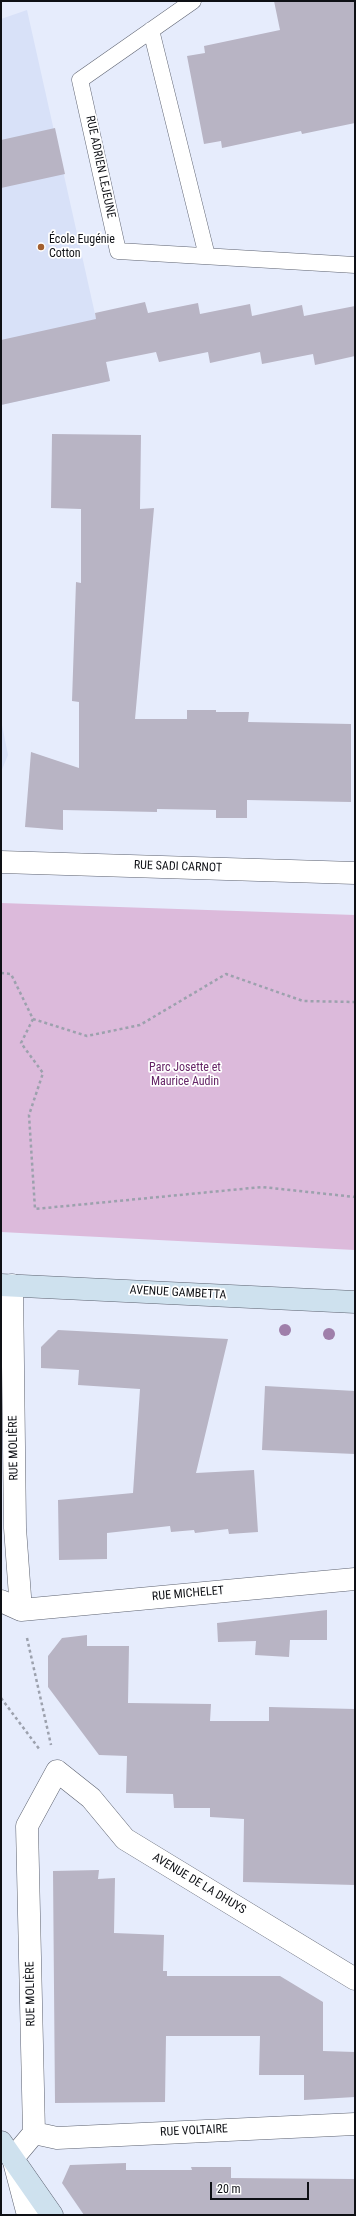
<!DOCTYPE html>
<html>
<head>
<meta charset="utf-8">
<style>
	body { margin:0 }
	#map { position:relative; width:356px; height:2216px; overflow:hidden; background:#e6ecfc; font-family:"Roboto Condensed",sans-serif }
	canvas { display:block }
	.frame { position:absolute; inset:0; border:2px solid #0e1015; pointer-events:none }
	.scale { position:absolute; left:210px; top:2182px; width:99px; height:18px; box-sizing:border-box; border:2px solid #0e1015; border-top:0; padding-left:5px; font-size:12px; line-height:14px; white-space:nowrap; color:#0e1015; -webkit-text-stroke:3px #fff; paint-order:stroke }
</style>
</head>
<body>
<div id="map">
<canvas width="356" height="2216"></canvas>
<div class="frame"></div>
<div class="scale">20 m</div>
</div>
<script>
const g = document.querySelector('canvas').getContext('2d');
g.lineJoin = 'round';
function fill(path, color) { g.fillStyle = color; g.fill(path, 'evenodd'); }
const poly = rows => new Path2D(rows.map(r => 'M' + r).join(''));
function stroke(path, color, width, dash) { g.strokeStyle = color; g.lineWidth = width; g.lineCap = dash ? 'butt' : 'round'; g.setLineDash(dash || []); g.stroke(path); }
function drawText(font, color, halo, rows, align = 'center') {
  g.font = font + ' "Roboto Condensed",sans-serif'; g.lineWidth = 3.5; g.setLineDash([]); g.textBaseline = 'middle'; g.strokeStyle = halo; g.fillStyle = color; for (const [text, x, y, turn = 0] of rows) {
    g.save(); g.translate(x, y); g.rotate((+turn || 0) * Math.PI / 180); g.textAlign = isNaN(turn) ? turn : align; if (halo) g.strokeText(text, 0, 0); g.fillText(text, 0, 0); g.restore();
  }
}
const built = poly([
	[27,10,110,381,1,405,1,19],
	[1,720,8,755,1,772]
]);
const green = poly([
	[1,903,355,915,355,1250,1,1232]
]);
const building = poly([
	[274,1,355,1,355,123,302,134,301,131,222,148,221,141,204,144,187,56,205,53,204,46,280,30],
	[55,128,65,174,1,188,1,140],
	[145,302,148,313,198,303,200,314,250,304,252,316,302,305,304,316,355,306,355,356,315,365,313,354,262,364,260,352,210,363,208,352,159,362,156,352,106,362,110,381,1,405,1,340,96,319,95,313],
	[52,434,141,435,140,509,154,508,135,719,187,719,187,710,216,710,216,712,249,712,248,722,351,724,351,802,247,800,247,818,216,818,216,810,157,809,157,812,63,810,63,830,25,827,31,752,79,768,79,702,72,701,76,582,81,583,81,509,51,508],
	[58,1330,228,1339,196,1473,254,1470,258,1532,229,1534,228,1529,195,1533,194,1530,171,1532,170,1526,107,1533,107,1559,59,1560,58,1500,133,1493,140,1389,78,1385,79,1370,41,1368,41,1347],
	[265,1386,355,1391,355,1454,262,1450],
	[327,1610,327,1640,290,1640,289,1657,255,1655,256,1641,218,1642,217,1623],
	[87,1635,87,1646,129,1646,128,1703,211,1704,210,1721,269,1721,269,1707,355,1709,355,1885,243,1882,244,1819,210,1817,210,1808,174,1808,173,1794,126,1793,127,1756,99,1755,48,1687,48,1656,62,1638],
	[99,1870,98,1879,115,1878,114,1933,164,1935,163,1971,167,1971,167,1976,280,1976,323,2002,323,2051,355,2052,355,2097,304,2100,304,2075,259,2075,260,2036,166,2036,165,2102,55,2103,53,1871],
	[126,2163,126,2170,192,2170,191,2167,231,2167,231,2178,355,2179,355,2215,84,2215,62,2183,70,2165]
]);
const path = poly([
	[1,973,11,974,33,1019,87,1036,140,1025,226,974,303,1001,355,1002],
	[33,1019,21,1043,43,1073,29,1115,35,1209,262,1187,355,1197],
	[27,1638,51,1745],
	[1,1698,40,1750]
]);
const lane = poly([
	[193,1,80,80,118,251,355,265],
	[151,30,207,256]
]);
const street = poly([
	[1,862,355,873],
	[12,1285,15,1528,21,1610],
	[1,1601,21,1610,355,1579],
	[34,2133,57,2138,355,2124],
	[28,2215,13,2158,34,2133,27,1826,57,1771,91,1798,125,1839,355,1979]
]);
const secondary = poly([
	[1,1285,355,1302],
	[1,2142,52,2215]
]);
const trees = [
	[285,1330],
	[329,1334]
];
const markers = [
	[41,247,4,"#a35f2f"]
];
const streetNames = [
	["RUE ADRIEN LEJEUNE",100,167,78],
	["RUE SADI CARNOT",178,867,2],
	["AVENUE GAMBETTA",178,1293,3],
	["RUE MOLIÈRE",14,1448,-91],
	["RUE MICHELET",188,1594,-5],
	["AVENUE DE LA DHUYS",199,1884,31],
	["RUE MOLIÈRE",31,1994,-91],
	["RUE VOLTAIRE",194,2131,-3]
];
const poiNames = [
	["École Eugénie",49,240],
	["Cotton",49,254]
];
const parkNames = [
	["Parc Josette et",185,1068],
	["Maurice Audin",185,1082]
];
fill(built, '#d8e1f8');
fill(green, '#dcbadb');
fill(building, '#b8b4c4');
stroke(lane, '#5d6270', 17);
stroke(street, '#5d6270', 23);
stroke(secondary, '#5d6270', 23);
stroke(path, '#9ca1ad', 2.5, [3, 3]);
stroke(lane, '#fff', 16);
stroke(street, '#fff', 22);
stroke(secondary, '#cee1ee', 22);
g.fillStyle = '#9f7faa';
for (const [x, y] of trees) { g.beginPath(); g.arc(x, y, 6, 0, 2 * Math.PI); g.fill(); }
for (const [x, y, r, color] of markers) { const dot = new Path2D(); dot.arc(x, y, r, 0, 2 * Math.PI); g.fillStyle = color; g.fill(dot); stroke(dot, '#fff', 1.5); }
drawText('12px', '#0e1015', '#fff', streetNames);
drawText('12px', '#0e1015', '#fff', poiNames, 'left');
drawText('12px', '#652566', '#fff', parkNames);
</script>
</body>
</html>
